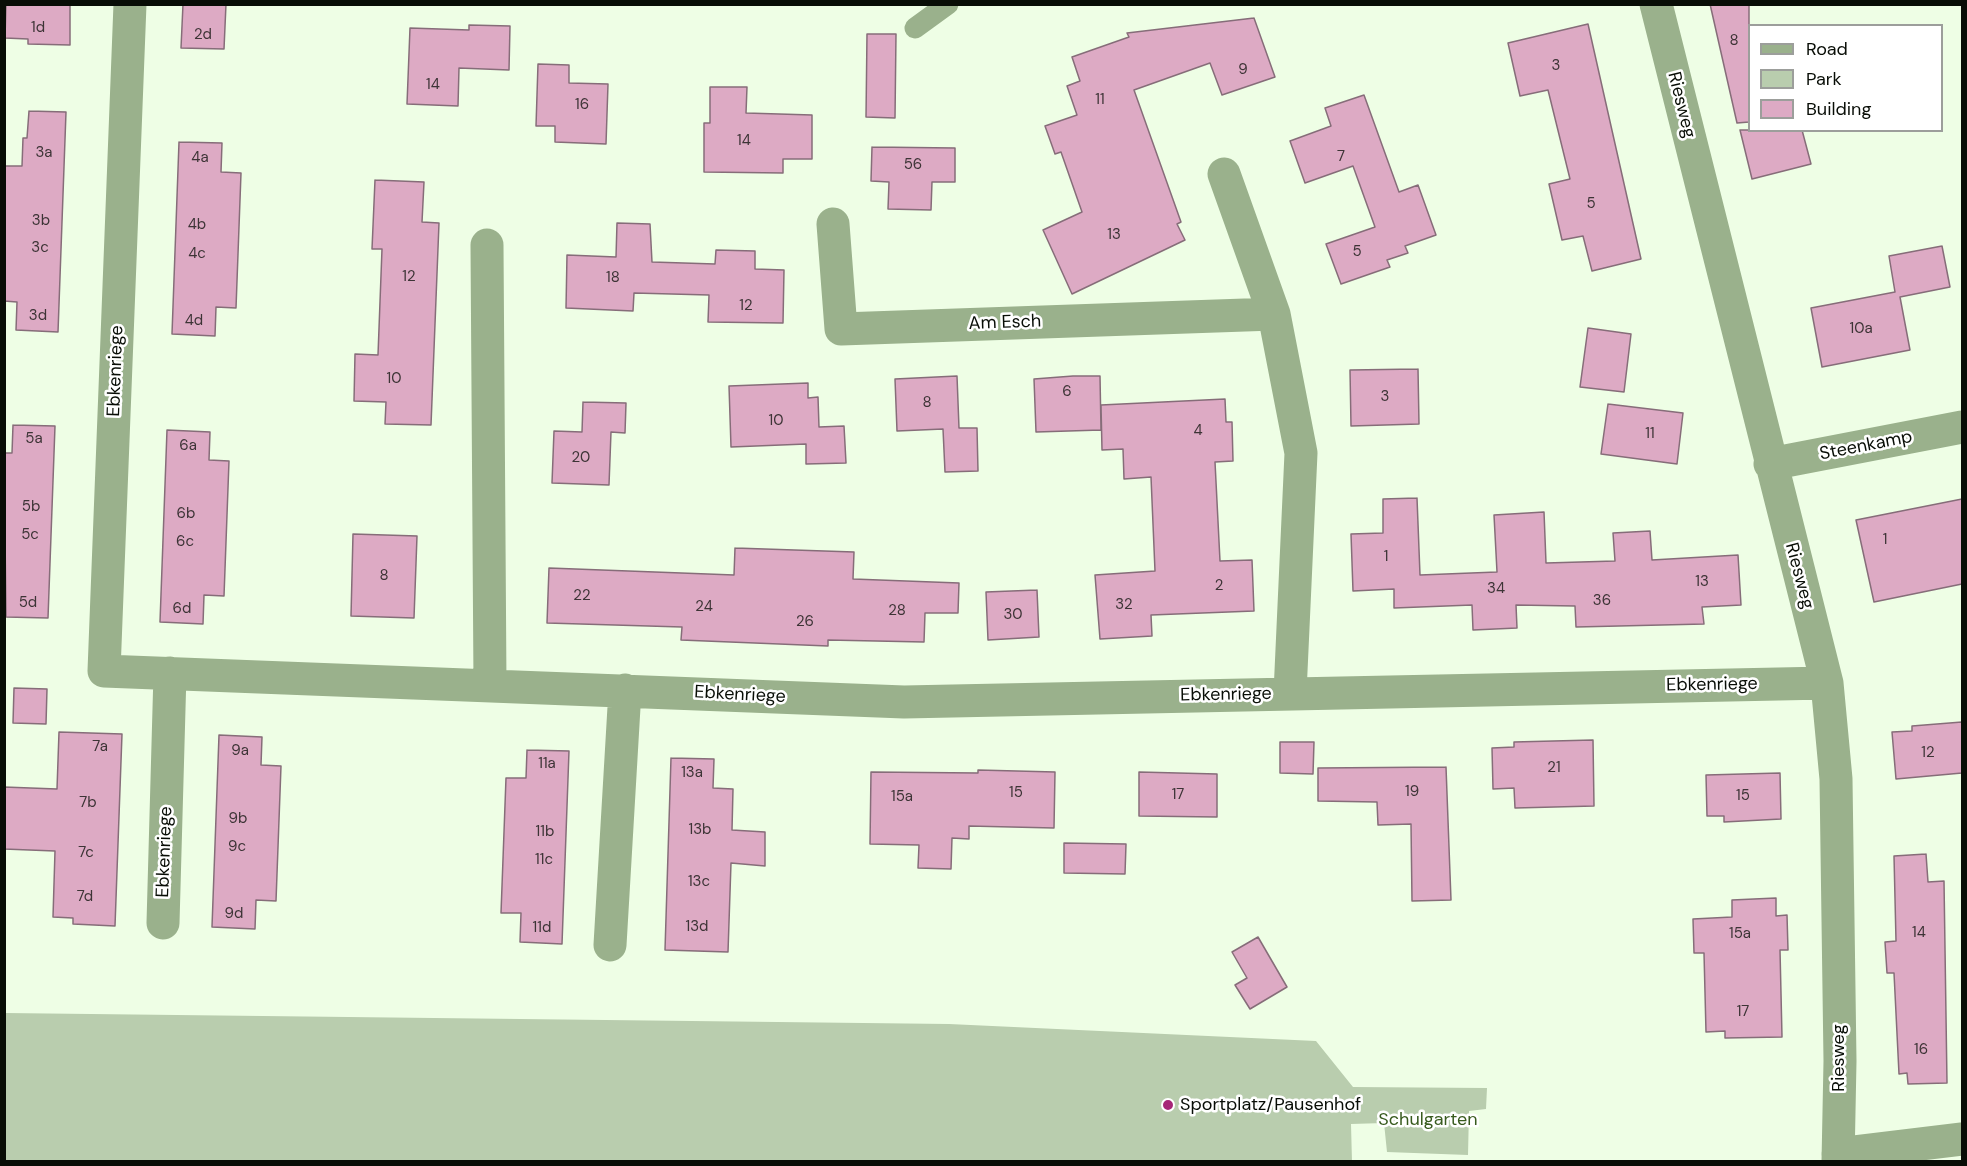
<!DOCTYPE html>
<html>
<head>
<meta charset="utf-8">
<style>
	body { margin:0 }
	#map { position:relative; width:1967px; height:1166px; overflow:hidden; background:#eefee5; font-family:"DM Sans",sans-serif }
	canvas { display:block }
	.frame { position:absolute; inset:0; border:6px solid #080d06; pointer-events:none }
	.legend { position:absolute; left:1748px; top:24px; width:195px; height:108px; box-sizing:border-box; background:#fff; border:2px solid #9c9e9b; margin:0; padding:8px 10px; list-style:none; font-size:18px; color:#080d06 }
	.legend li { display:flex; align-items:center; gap:12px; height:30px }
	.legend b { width:30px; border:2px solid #9c9e9b }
</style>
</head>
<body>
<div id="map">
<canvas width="1967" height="1166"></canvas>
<div class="frame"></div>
<ul class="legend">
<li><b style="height:8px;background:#9ab18c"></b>Road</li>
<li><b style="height:16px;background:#b9cdae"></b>Park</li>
<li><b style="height:16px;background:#ddaac4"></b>Building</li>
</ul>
</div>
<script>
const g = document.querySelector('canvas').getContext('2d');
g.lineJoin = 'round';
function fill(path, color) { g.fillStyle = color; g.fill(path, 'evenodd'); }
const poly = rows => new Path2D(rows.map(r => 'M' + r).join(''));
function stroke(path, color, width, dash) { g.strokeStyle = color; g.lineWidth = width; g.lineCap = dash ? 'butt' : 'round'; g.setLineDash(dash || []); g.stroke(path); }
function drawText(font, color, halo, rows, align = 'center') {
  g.font = font + ' "DM Sans",sans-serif'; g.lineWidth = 5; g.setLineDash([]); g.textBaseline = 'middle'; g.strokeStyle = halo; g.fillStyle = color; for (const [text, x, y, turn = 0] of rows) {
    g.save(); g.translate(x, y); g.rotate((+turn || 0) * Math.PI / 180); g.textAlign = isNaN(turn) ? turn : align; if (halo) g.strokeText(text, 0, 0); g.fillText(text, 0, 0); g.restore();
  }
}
const green = poly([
	[5,1013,949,1024,1316,1041,1353,1087,1487,1088,1486,1109,1469,1111,1468,1155,1387,1152,1384,1123,1351,1124,1352,1162,5,1161]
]);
const building = poly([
	[6,4,70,4,70,45,28,44,28,39,5,38,6,4],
	[183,4,226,4,224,49,181,48,183,4],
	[1710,4,1749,4,1749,122,1737,123,1710,4],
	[1254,18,1275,77,1222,95,1210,63,1134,90,1181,222,1177,224,1185,240,1072,294,1043,230,1082,212,1061,152,1055,154,1045,126,1077,115,1067,86,1080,81,1072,57,1129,37,1127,33,1254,18],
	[1588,24,1641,259,1592,271,1583,236,1562,240,1549,184,1570,179,1548,90,1520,96,1508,43,1588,24],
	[469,25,510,26,509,70,459,68,458,106,407,104,410,28,469,30,469,25],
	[867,34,896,34,895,118,866,117,867,34],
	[538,64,569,65,569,83,608,84,606,144,555,142,555,126,536,126,538,64],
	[710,87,747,87,746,113,812,115,812,159,783,159,783,173,704,172,704,123,710,123,710,87],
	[1364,95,1399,192,1418,185,1436,235,1405,246,1408,253,1387,260,1390,267,1341,284,1326,244,1375,227,1353,166,1305,183,1290,141,1331,126,1325,108,1364,95],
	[29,111,66,112,58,332,16,330,17,302,4,301,4,166,22,166,23,138,27,138,29,111],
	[1740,130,1802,130,1811,164,1752,179,1740,130],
	[179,142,222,143,221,172,241,173,236,308,216,307,215,336,172,334,179,142],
	[872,147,955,148,955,182,932,182,931,210,888,209,889,182,871,181,872,147],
	[375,180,424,182,422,222,439,223,431,425,385,424,386,402,354,401,355,354,378,355,382,249,372,249,375,180],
	[617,223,650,224,652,262,715,264,716,250,755,251,755,269,784,270,783,323,708,322,709,295,634,293,633,311,566,308,567,255,616,257,617,223],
	[1942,246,1950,287,1900,297,1910,350,1822,367,1811,308,1895,292,1889,256,1942,246],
	[1588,328,1631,334,1624,392,1580,387,1588,328],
	[1418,369,1419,424,1351,426,1350,370,1418,369],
	[957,376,959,428,977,428,978,471,945,472,943,429,897,431,895,379,957,376],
	[1073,376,1100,376,1101,430,1036,432,1034,379,1073,376],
	[808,383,808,398,818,397,819,427,844,426,846,463,806,464,806,444,731,447,729,386,808,383],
	[1225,399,1226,422,1232,422,1233,461,1215,462,1220,561,1252,560,1254,611,1151,615,1152,636,1100,639,1095,575,1155,571,1151,477,1124,479,1123,449,1102,450,1101,405,1225,399],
	[583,402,626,403,625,433,611,432,609,485,552,483,554,431,582,432,583,402],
	[1608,404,1683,413,1677,464,1601,454,1608,404],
	[13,425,55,426,48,618,6,617,4,453,12,453,13,425],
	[167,430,210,432,209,460,229,461,224,596,204,595,203,624,160,622,167,430],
	[1417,498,1420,575,1497,572,1494,515,1544,512,1546,563,1615,561,1613,533,1650,531,1652,560,1738,555,1741,605,1702,607,1704,624,1576,627,1575,606,1516,605,1517,628,1473,630,1472,605,1394,608,1394,589,1353,591,1351,534,1383,533,1383,499,1417,498],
	[1962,499,1962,584,1874,602,1856,520,1962,499],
	[353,534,417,536,414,618,351,616,353,534],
	[735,548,854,552,853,579,959,583,958,613,925,613,924,642,828,640,828,646,681,640,682,627,547,623,549,568,734,575,735,548],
	[1037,590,1039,637,988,640,986,592,1037,590],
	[14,688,47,689,46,724,13,723,14,688],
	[1962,722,1962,773,1896,779,1892,732,1912,731,1912,726,1962,722],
	[59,732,122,734,115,926,73,924,73,918,53,917,55,851,4,849,4,787,57,789,59,732],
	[219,735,262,737,261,765,281,766,276,901,256,900,255,929,212,927,219,735],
	[1593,740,1594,806,1515,808,1514,788,1493,789,1492,748,1514,747,1514,742,1593,740],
	[1280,742,1314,742,1313,774,1280,773,1280,742],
	[527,750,569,751,562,944,520,942,521,913,501,913,506,778,526,778,527,750],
	[671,758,714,759,713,788,733,789,732,830,765,832,765,866,731,863,728,952,665,950,671,758],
	[1446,767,1451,900,1412,901,1411,824,1378,825,1377,802,1318,801,1318,768,1446,767],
	[978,770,1055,772,1054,828,969,826,969,839,952,838,951,869,918,868,919,845,870,844,871,772,978,773,978,770],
	[1139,772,1217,774,1217,817,1139,816,1139,772],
	[1780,773,1781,819,1724,822,1724,816,1707,816,1706,775,1780,773],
	[1064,843,1126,844,1125,874,1064,873,1064,843],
	[1926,854,1928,882,1944,881,1947,1083,1908,1084,1907,1073,1899,1074,1894,973,1887,973,1885,942,1896,941,1894,856,1926,854],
	[1776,898,1776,916,1787,915,1788,950,1780,950,1782,1037,1725,1038,1725,1031,1706,1032,1704,953,1694,953,1693,919,1732,917,1732,900,1776,898],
	[1258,937,1287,987,1250,1009,1235,985,1247,978,1232,952,1258,937]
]);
const service = poly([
	[915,28,948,4]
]);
const minor = poly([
	[130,4,104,671,904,702,1827,683],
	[1656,4,1827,683,1836,779,1840,1061,1838,1162],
	[1224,174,1274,314,1301,453,1290,693],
	[833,224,841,329,1274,314],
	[487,245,490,684],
	[1770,464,1962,427],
	[163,923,170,673],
	[610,945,625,690],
	[1838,1154,1962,1139]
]);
const markers = [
	[1168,1105,6,"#a62677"]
];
const numberNames = [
	["1d",38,28],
	["2d",203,35],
	["8",1734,41],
	["3",1556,66],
	["9",1243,70],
	["14",433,85],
	["11",1100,100],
	["16",582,105],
	["14",744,141],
	["3a",44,153],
	["7",1341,157],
	["4a",200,158],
	["56",913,165],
	["5",1591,204],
	["3b",41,221],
	["4b",197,225],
	["13",1114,235],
	["3c",40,248],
	["5",1357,252],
	["4c",197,254],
	["12",409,277],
	["18",613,278],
	["12",746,306],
	["3d",38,316],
	["4d",194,321],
	["10a",1861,329],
	["10",394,379],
	["6",1067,392],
	["3",1385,397],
	["8",927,403],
	["10",776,421],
	["4",1198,431],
	["11",1650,434],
	["5a",34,439],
	["6a",188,446],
	["20",581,458],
	["5b",31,507],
	["6b",186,514],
	["5c",30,535],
	["1",1885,540],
	["6c",185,542],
	["1",1386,557],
	["8",384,576],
	["13",1702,582],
	["2",1219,586],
	["34",1496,589],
	["22",582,596],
	["36",1602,601],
	["5d",28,603],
	["32",1124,605],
	["24",704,607],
	["6d",182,609],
	["28",897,611],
	["30",1013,615],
	["26",805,622],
	["7a",100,747],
	["9a",240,751],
	["12",1928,753],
	["11a",547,764],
	["21",1554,768],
	["13a",692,773],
	["19",1412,792],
	["15",1016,793],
	["17",1178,795],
	["15",1743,796],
	["15a",902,797],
	["7b",88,803],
	["9b",238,819],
	["13b",700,830],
	["11b",545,832],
	["9c",237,847],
	["7c",86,853],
	["11c",544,860],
	["13c",699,882],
	["7d",85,897],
	["9d",234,914],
	["13d",697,927],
	["11d",542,928],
	["14",1919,933],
	["15a",1740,934],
	["17",1743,1012],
	["16",1921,1050]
];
const streetNames = [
	["Riesweg",1681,105,76],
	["Am Esch",1005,323,-2],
	["Ebkenriege",116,371,-88],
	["Steenkamp",1866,446,-11],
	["Riesweg",1799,576,75],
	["Ebkenriege",1712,685,-1],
	["Ebkenriege",740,695,3],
	["Ebkenriege",1226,695,-1],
	["Ebkenriege",165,852,-88],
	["Riesweg",1839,1058,-90]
];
const poiNames = [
	["Sportplatz/Pausenhof",1180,1105]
];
const parkNames = [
	["Schulgarten",1428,1120]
];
fill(green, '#b9cdae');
fill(building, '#ddaac4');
stroke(building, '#866d79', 1.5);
stroke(service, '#9ab18c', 21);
stroke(minor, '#9ab18c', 33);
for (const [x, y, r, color] of markers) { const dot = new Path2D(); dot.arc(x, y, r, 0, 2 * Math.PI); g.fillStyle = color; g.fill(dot); stroke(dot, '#fff', 2); }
drawText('15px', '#3d3436', null, numberNames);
drawText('18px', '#080d06', '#fff', streetNames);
drawText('18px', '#080d06', '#fff', poiNames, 'left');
drawText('18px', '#375a1d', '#fff', parkNames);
</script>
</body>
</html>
